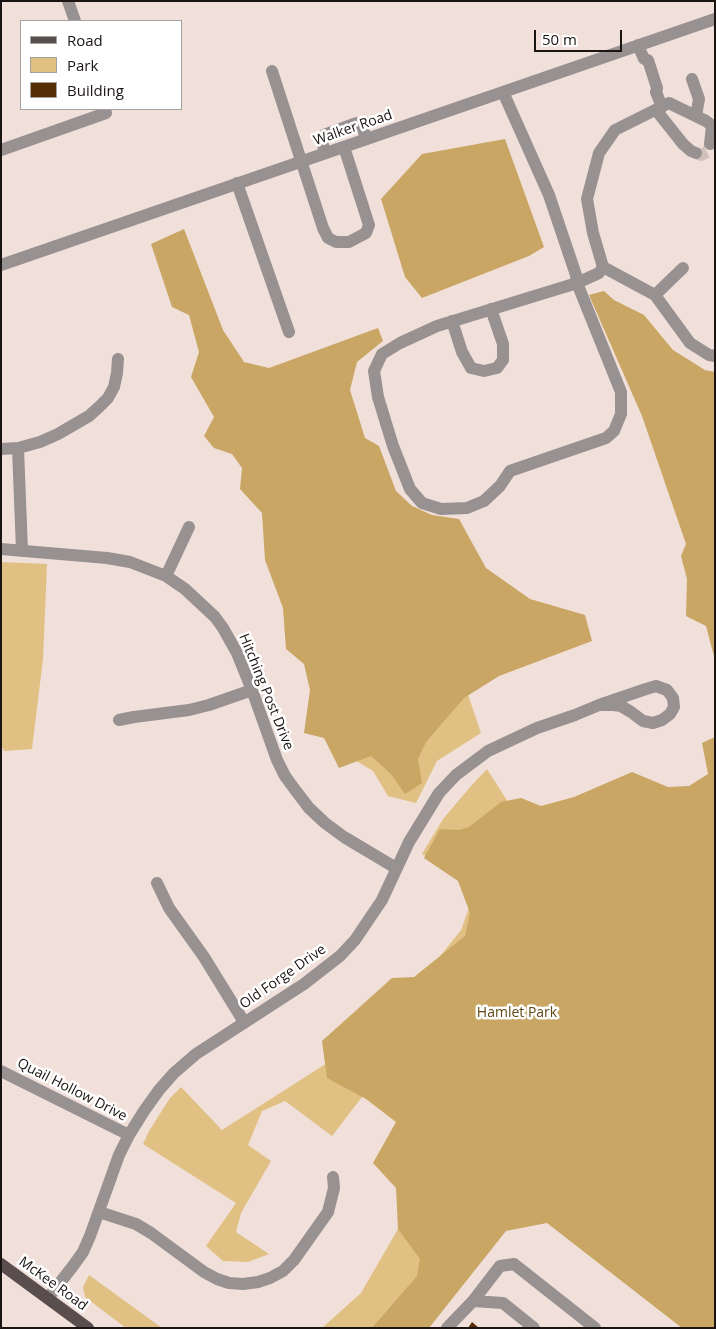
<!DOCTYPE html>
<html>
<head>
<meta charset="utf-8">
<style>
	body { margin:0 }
	#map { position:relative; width:716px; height:1329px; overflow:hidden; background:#f1e0da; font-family:"Open Sans",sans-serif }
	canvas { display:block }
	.frame { position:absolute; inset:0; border:2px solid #1a1412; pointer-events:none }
	.legend { position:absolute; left:20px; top:20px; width:162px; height:90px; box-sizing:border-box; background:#fff; border:1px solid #a3a1a0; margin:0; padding:6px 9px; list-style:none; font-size:15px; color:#1a1412 }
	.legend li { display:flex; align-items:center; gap:10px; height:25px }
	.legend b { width:25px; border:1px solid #a3a1a0 }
	.scale { position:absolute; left:534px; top:30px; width:88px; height:22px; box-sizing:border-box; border:2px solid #1a1412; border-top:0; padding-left:6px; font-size:15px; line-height:18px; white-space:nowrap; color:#1a1412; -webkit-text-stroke:4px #fff; paint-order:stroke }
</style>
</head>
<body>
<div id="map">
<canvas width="716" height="1329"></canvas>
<div class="frame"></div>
<ul class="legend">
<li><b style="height:6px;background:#5a4d4e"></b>Road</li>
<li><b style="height:14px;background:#e0c083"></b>Park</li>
<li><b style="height:14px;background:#552e05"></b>Building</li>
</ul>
<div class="scale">50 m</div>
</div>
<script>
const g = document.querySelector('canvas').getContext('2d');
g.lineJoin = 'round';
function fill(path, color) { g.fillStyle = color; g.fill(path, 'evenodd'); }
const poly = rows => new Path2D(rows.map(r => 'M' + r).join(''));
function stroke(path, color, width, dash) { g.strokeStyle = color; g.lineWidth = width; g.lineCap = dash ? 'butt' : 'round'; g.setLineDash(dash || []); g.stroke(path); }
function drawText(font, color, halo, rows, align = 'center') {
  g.font = font + ' "Open Sans",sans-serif'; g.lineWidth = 5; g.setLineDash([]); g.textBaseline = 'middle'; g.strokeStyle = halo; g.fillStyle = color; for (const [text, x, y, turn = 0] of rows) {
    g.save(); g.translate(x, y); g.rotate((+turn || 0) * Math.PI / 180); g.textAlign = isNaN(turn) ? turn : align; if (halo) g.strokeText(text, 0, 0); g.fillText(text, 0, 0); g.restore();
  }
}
const green = poly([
	[1,562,47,564,43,659,32,749,4,751,1,745],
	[456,659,481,733,437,761,416,803,388,796,373,771,343,753],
	[487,769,522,824,406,1328,322,1328,361,1293,409,1210,408,1113,365,1093,332,1136,285,1101,262,1111,248,1145,271,1161,241,1213,236,1232,269,1254,248,1262,223,1261,206,1246,236,1203,143,1144,149,1131,170,1098,181,1087,222,1130,346,1051,414,989,461,930,477,886,422,854,443,819,471,786],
	[89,1275,162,1328,126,1328,85,1297,83,1287]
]);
const forest = poly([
	[505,139,544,247,529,256,422,298,405,277,381,199,422,154],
	[184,229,223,330,244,362,269,368,378,328,383,341,357,362,350,390,365,438,379,446,396,491,412,506,432,515,459,519,486,568,530,599,585,615,592,641,499,676,464,698,426,742,418,759,422,783,405,794,391,774,371,756,339,768,324,738,304,733,310,690,304,664,286,649,283,608,265,560,262,513,240,489,242,468,232,454,214,448,204,436,214,417,191,377,199,352,189,315,172,307,151,244],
	[604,291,614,300,644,315,673,350,705,370,715,372,715,660,706,626,686,616,687,579,681,556,686,544,642,416,589,295],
	[715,737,715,1328,682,1328,547,1223,506,1231,429,1328,372,1328,417,1276,420,1259,398,1229,396,1188,373,1163,396,1122,366,1099,327,1078,322,1041,392,978,414,977,465,936,470,913,458,881,424,858,440,829,459,830,469,827,501,802,521,798,541,806,574,797,632,772,668,787,689,786,708,774,702,743]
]);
const building = poly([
	[472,1322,479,1328,468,1328]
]);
const minorTunnel = poly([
	[696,153,701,155,709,151,710,144]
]);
const minor = poly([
	[68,1,75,21],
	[638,45,644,59,648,60,657,88,656,92,662,107],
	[272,71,323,228,328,238,336,242,349,242,366,233,369,225,344,147],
	[692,79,699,99,696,116],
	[503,92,549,195,576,275,577,283,437,326,400,343,382,354,374,371,378,397,393,446,410,489,422,503,441,509,467,508,484,501,500,486,510,471,606,438,614,431,621,414,621,392,577,283,599,273,603,267,593,233,587,199,599,153,615,130,669,103,706,121,715,128],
	[656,110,683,144,691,151,696,153],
	[710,144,712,126],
	[1,150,106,113,105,109],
	[325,153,322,141,324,135,354,124,357,123,361,125,367,139],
	[237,183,289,332],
	[1,265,715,19],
	[603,267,655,295,690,343,709,355,715,356],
	[655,295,683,268],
	[452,321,462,352,471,368,484,371,497,368,503,360,503,344,491,309],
	[18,448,22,551],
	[1,449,18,448,40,442,58,434,89,416,99,407,108,398,114,387,117,373,118,359],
	[1,549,107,558,130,562,166,576,185,589,215,617,223,628,237,653,252,690,277,760,285,776,296,791,309,808,325,823,344,837,396,868],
	[166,576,189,527],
	[119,720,134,717,189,710,209,705,252,690],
	[157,883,169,908,204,957,244,1022],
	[1,1071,129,1135],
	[99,1212,136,1224,151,1233,204,1272,217,1279,229,1283,243,1284,258,1282,270,1278,283,1271,294,1260,328,1212,334,1188,333,1177],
	[48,1298,73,1266,83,1252,90,1236,119,1155,129,1135,144,1111,159,1090,174,1073,196,1054,304,984,340,956,355,940,382,900,409,842,439,793,456,775,488,751,537,728,575,715,599,705,646,689,656,686,667,690,673,698,674,707,670,714,662,720,653,723,643,721,631,712,621,706,613,705,599,705],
	[473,1301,503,1303,534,1328],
	[447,1328,473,1301,500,1266,514,1264,595,1328]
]);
const major = poly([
	[1,1264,88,1328]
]);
const streetNames = [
	["Walker Road",353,128,-19],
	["Hitching Post Drive",266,692,68],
	["Old Forge Drive",283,977,-35],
	["Quail Hollow Drive",72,1090,27],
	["McKee Road",53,1284,36]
];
const parkNames = [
	["Hamlet Park",517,1013]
];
fill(green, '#e0c083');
fill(forest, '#c9a663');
fill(building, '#552e05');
stroke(minorTunnel, '#d1c1bc', 12, [12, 6]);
stroke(minor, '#989191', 12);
stroke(major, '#5a4d4e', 12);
drawText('14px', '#1a1412', '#fff', streetNames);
drawText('14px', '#624915', '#fff', parkNames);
</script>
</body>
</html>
